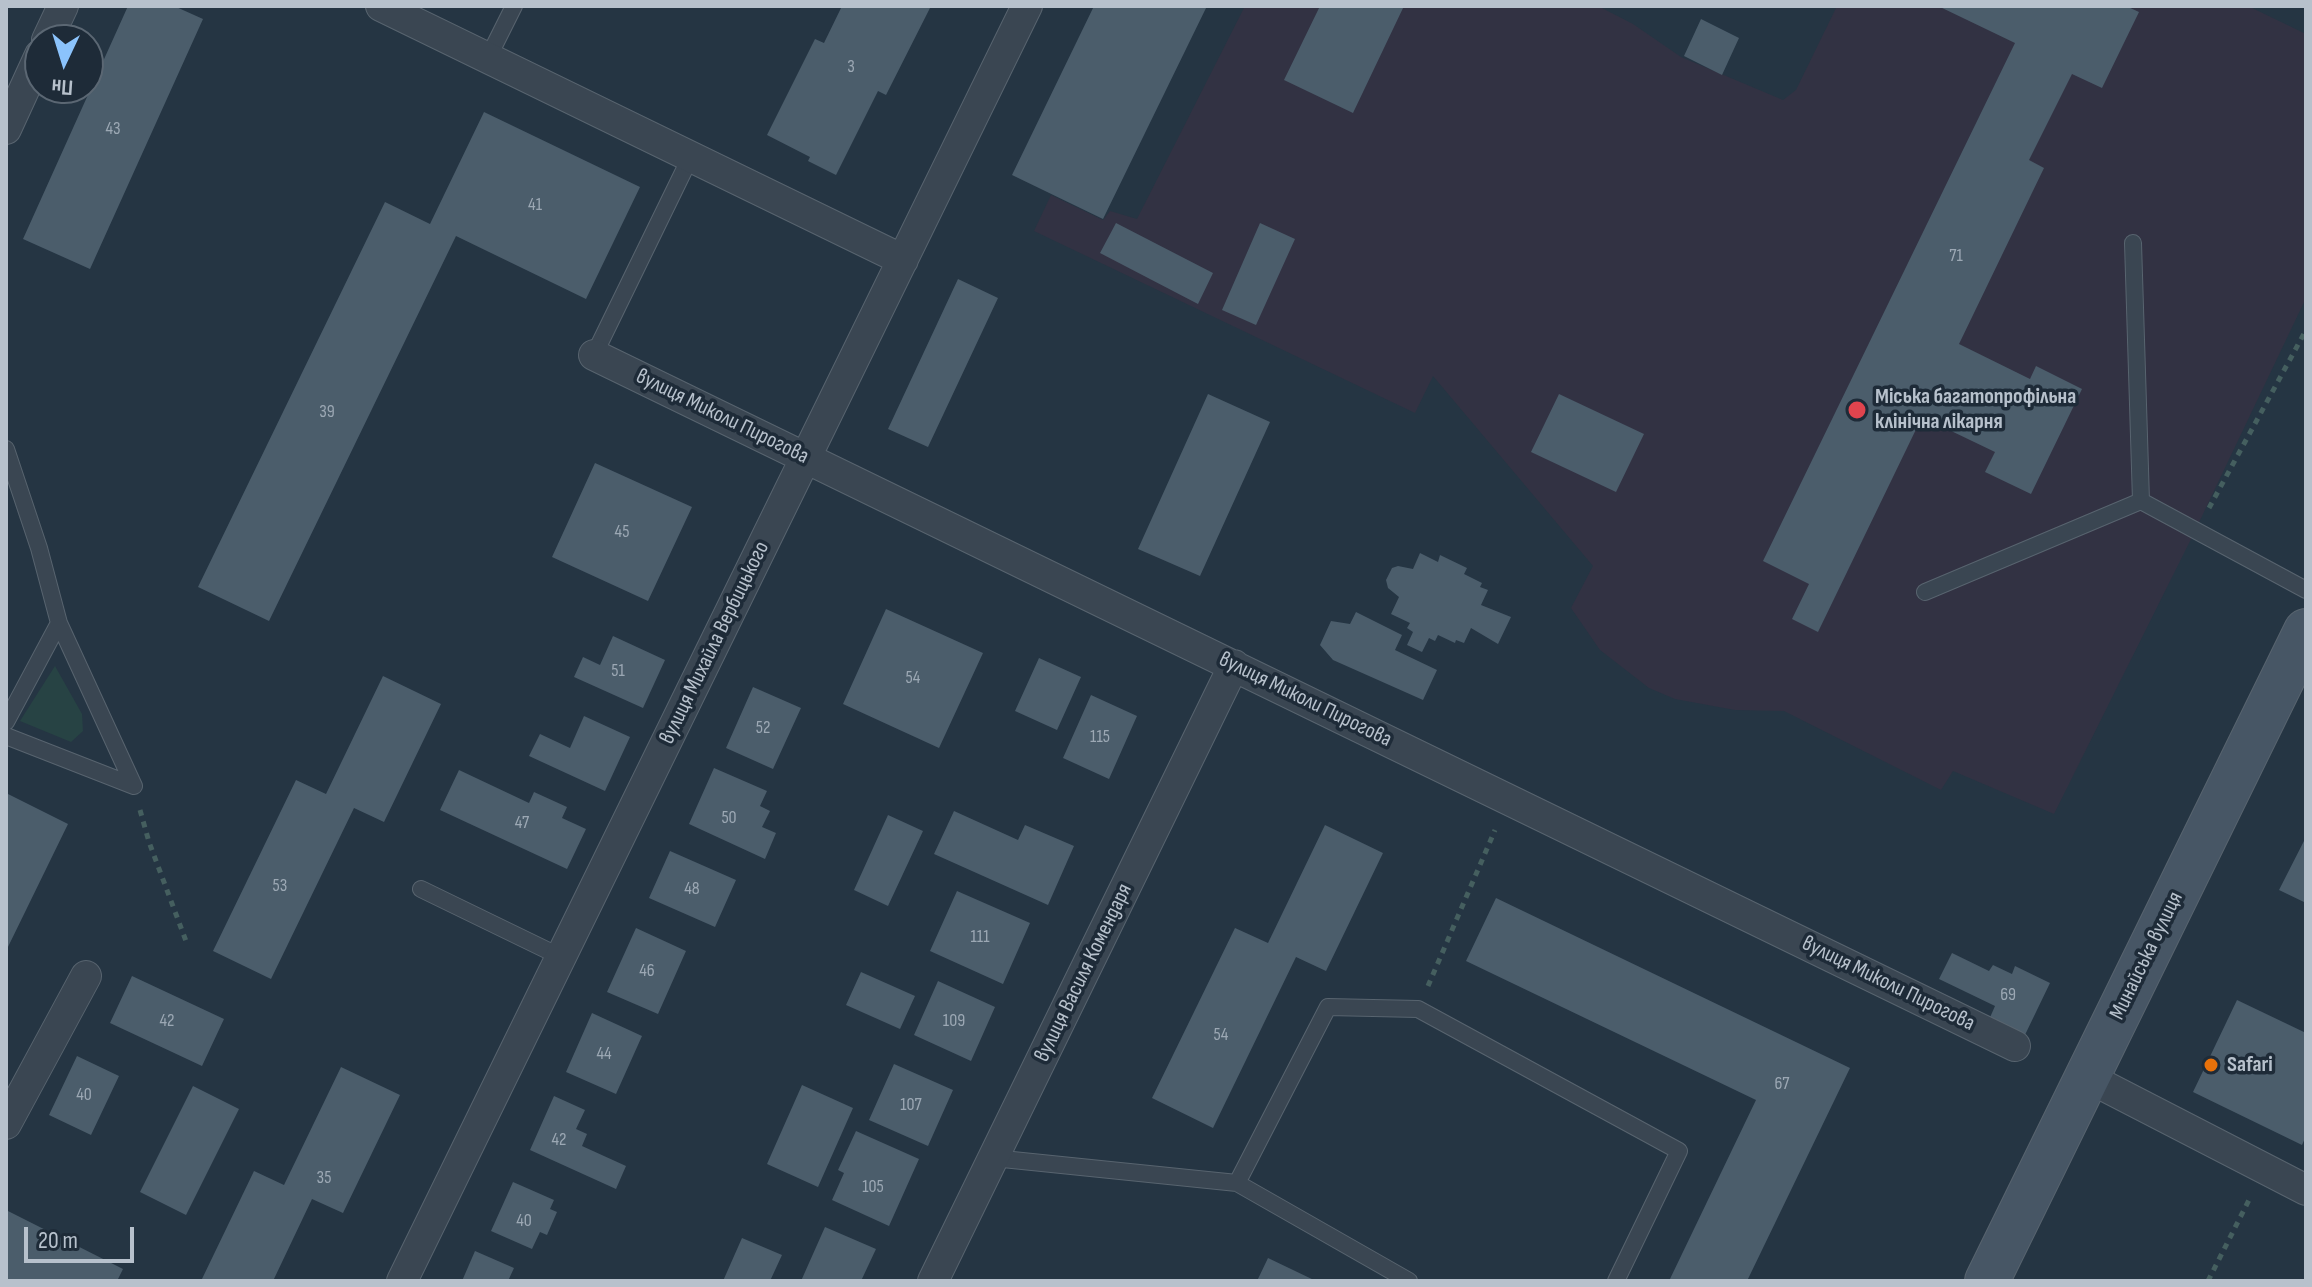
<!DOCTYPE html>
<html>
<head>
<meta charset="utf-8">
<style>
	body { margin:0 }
	#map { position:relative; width:2312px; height:1287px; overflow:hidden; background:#253543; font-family:"Sofia Sans Condensed",sans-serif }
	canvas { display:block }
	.frame { position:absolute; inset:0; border:8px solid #b7c1cc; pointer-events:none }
	.north { position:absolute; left:24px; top:24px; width:80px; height:80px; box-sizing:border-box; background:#1e2b38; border:2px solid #5b6773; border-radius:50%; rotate:184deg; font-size:22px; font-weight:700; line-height:32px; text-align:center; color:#b7c1cc }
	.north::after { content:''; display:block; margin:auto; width:28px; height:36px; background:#8bc3fc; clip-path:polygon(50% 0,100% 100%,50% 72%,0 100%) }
	.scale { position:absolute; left:24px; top:1227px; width:110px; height:36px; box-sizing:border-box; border:4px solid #b7c1cc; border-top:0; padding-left:10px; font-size:24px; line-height:28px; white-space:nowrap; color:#b7c1cc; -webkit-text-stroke:6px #1e2b38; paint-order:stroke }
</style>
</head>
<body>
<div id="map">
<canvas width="2312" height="1287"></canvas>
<div class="frame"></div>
<div class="north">Пн</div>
<div class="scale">20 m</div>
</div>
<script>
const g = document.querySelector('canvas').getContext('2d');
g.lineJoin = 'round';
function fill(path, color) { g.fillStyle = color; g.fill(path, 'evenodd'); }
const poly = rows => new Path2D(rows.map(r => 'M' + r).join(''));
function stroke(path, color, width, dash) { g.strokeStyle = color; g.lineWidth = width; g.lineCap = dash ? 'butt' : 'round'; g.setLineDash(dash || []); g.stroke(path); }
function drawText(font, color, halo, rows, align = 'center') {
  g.font = font + ' "Sofia Sans Condensed",sans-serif'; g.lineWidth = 7; g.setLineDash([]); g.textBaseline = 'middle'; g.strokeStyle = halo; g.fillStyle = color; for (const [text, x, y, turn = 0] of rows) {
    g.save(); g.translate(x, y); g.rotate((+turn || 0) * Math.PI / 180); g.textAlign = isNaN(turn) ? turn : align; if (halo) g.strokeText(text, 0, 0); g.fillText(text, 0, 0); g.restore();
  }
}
const medical = poly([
	[1245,6,1598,6,1633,24,1681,57,1783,100,1796,90,1837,6,2248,6,2306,34,2306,298,2193,535,2054,814,1953,771,1941,790,1784,711,1735,710,1675,699,1649,688,1600,650,1571,608,1593,566,1433,376,1415,413,1034,231,1051,195,1103,220,1110,211,1137,219]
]);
const green = poly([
	[55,666,82,714,83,731,71,742,20,721]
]);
const building = poly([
	[128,6,174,6,203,19,90,269,23,239],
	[842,6,931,6,886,95,878,91,836,175,808,161,810,157,767,135,815,39,824,43],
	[1094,6,1207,6,1103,219,1012,175],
	[1320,6,1404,6,1353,113,1284,80],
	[1938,6,2126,6,2139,12,2102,88,2072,74,2029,160,2044,168,1959,344,2030,379,2036,366,2082,389,2031,494,1985,472,1995,452,1922,417,1818,632,1792,619,1809,584,1763,561,2015,43],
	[1701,19,1739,38,1722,75,1684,56],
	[484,112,640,187,586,299,456,236,269,621,198,587,385,202,430,224],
	[1116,223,1213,273,1198,304,1100,253],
	[1260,223,1295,239,1256,325,1222,310],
	[958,279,998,298,928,447,888,429],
	[1208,394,1270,422,1200,576,1138,549],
	[1559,394,1644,434,1616,492,1531,452],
	[595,463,692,507,648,601,552,557],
	[1420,553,1438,562,1440,555,1467,568,1464,574,1482,583,1480,587,1488,590,1481,605,1511,617,1498,644,1471,628,1464,643,1456,640,1455,643,1438,635,1435,641,1429,638,1422,652,1407,645,1413,632,1407,628,1410,623,1391,614,1399,597,1388,588,1386,580,1392,568,1398,566,1413,569],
	[886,609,983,653,939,748,843,704],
	[1356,612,1402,635,1395,650,1437,670,1423,700,1333,660,1320,645,1331,621,1350,624],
	[613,636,665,660,643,708,574,677,583,657,600,665],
	[1039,658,1081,677,1057,730,1015,711],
	[383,676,441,704,384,822,354,808,271,979,213,951,296,780,326,794],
	[753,687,801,708,773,769,726,748],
	[1091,695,1137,716,1109,779,1063,758],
	[584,716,630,737,605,791,529,756,540,734,570,748],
	[714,768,767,791,760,806,770,811,762,827,776,833,765,859,689,824],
	[459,770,529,803,534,792,567,807,562,818,586,829,567,869,440,810],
	[6,793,68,824,6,951],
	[954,811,1018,840,1025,825,1074,846,1048,905,934,854],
	[888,815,923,831,888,906,854,890],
	[1325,825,1383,853,1326,971,1296,957,1213,1128,1152,1098,1235,928,1268,943],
	[2306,837,2306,903,2279,890],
	[670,851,736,880,715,927,649,898],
	[957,891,1030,923,1003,984,930,951],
	[1496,898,1850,1068,1747,1281,1669,1281,1756,1100,1466,961],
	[636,928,686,951,658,1014,607,992],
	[1952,953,1989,971,1993,965,2012,974,2015,966,2050,983,2023,1039,1988,1022,1995,1006,1939,979],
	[861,972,915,996,900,1029,846,1005],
	[132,976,224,1019,202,1066,110,1023],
	[938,981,995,1007,971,1061,914,1035],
	[2237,1000,2306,1033,2306,1136,2302,1145,2193,1092],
	[592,1013,642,1036,616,1094,566,1072],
	[77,1056,119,1076,91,1135,49,1115],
	[894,1064,953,1090,928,1146,869,1120],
	[341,1067,400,1095,343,1213,312,1199,273,1281,201,1281,254,1171,284,1185],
	[802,1085,853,1108,818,1187,767,1164],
	[193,1086,239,1109,186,1215,140,1192],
	[554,1096,585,1110,576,1129,587,1134,582,1146,626,1166,616,1189,530,1150],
	[856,1131,919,1159,889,1226,832,1200,844,1173,838,1170],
	[513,1182,554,1200,550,1209,557,1212,547,1235,540,1232,532,1249,491,1231],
	[6,1210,123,1269,117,1281,6,1281],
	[825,1227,876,1249,861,1281,801,1281],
	[742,1238,782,1255,770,1281,723,1281],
	[475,1251,514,1268,508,1281,462,1281],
	[1268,1258,1316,1281,1257,1281]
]);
const path = poly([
	[2209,508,2306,330],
	[140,810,149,842,186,941],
	[1428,986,1495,830],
	[2208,1281,2251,1196]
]);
const service = poly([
	[489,56,514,6],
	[2133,243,2141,501,2306,590],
	[594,355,691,156],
	[6,449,39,548,59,623,6,722],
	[1925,592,2141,501],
	[6,736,134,786,59,623],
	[421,889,561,957],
	[993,1158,1237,1183,1409,1281],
	[1237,1183,1328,1007,1418,1009,1679,1151,1616,1281]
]);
const minor = poly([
	[381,6,903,260],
	[47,40,63,6],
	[6,129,40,55],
	[594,355,2015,1046],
	[2087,1077,2306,1190],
	[6,1124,86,976],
	[402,1281,1027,6],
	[933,1281,1234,665]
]);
const secondary = poly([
	[1987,1281,2306,631]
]);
const markers = [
	[1857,410,10,"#e0444e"],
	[2211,1065,8,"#e8710a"]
];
const numberNames = [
	["3",851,67],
	["43",113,129],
	["41",535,205],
	["71",1956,256],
	["39",327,412],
	["45",622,532],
	["51",618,671],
	["54",913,678],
	["52",763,728],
	["115",1100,737],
	["50",729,818],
	["47",522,823],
	["53",280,886],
	["48",692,889],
	["111",980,937],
	["46",647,971],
	["69",2008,995],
	["42",167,1021],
	["109",954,1021],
	["54",1221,1035],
	["44",604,1054],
	["67",1782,1084],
	["40",84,1095],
	["107",911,1105],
	["42",559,1140],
	["35",324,1178],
	["105",873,1187],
	["40",524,1221]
];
const poiNames = [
	["Міська багатопрофільна",1875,397],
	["клінічна лікарня",1875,422],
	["Safari",2227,1065]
];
const streetNames = [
	["вулиця Миколи Пирогова",722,417,26],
	["вулиця Михайла Вербицького",715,643,-64],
	["вулиця Миколи Пирогова",1305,700,26],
	["Минайська вулиця",2147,956,-64],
	["вулиця Василя Комендаря",1084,973,-64],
	["вулиця Миколи Пирогова",1888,984,26]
];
fill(medical, '#323243');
fill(green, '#274344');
fill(building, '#4b5d6b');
stroke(service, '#58646f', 18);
stroke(minor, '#58646f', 32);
stroke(secondary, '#58646f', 46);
stroke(path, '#455f5f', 5, [6, 6]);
stroke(service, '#3a4652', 16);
stroke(minor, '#3a4652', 30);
stroke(secondary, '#475665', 44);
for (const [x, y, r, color] of markers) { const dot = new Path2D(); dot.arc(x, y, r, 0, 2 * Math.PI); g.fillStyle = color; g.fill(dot); stroke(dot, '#1e2b38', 3); }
drawText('18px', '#9ca8b4', null, numberNames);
drawText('bold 22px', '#b7c1cc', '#1e2b38', poiNames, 'left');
drawText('22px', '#b7c1cc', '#1e2b38', streetNames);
</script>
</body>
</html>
